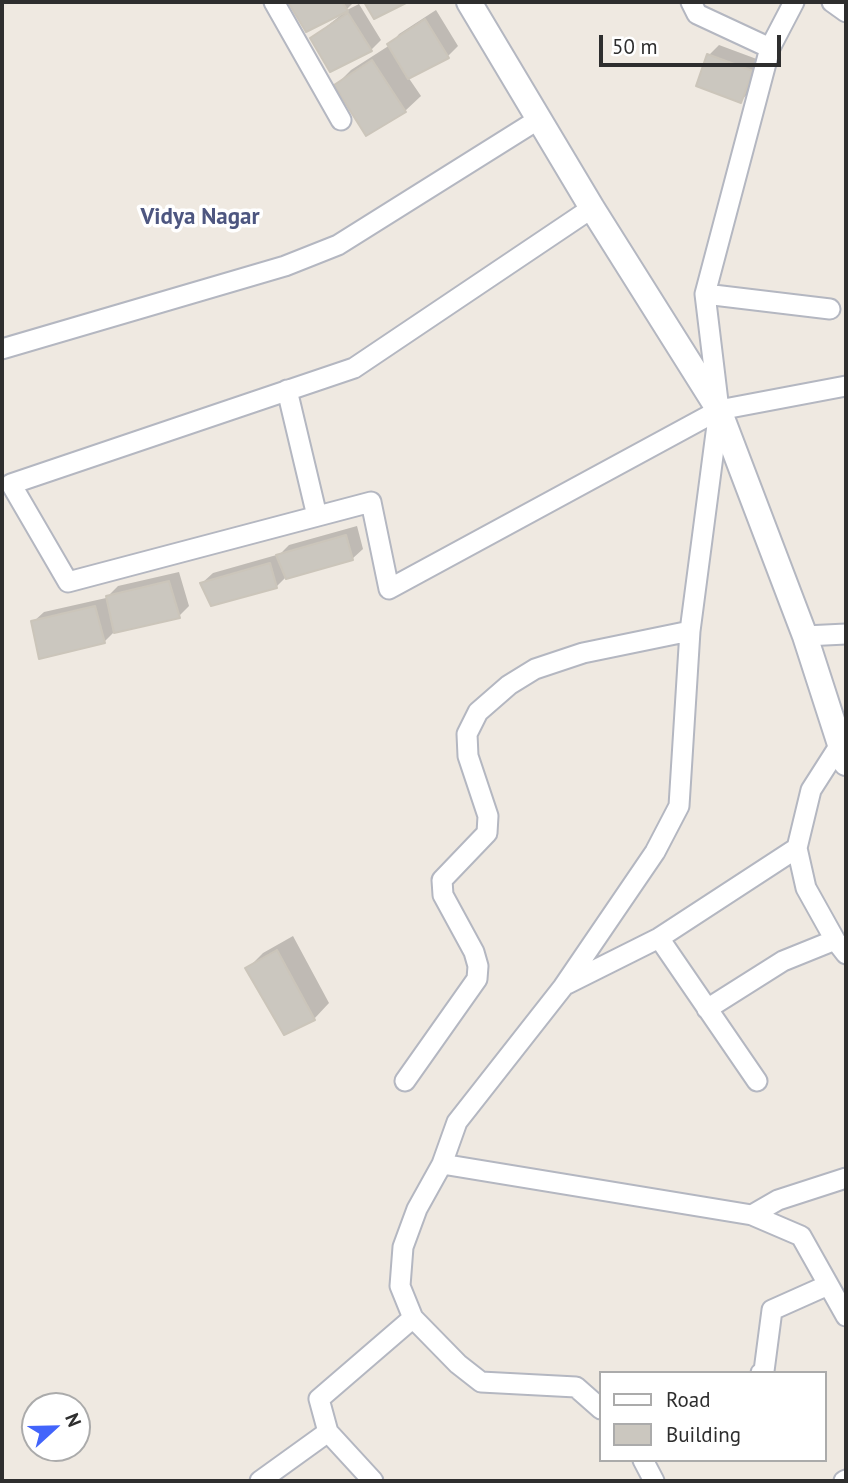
<!DOCTYPE html>
<html>
<head>
<meta charset="utf-8">
<style>
	body { margin:0 }
	#map { position:relative; width:848px; height:1483px; overflow:hidden; background:#efe9e1; font-family:"PT Sans",sans-serif }
	canvas { display:block }
	.frame { position:absolute; inset:0; border:4px solid #2e2e2e; pointer-events:none }
	.legend { position:absolute; left:599px; top:1371px; width:228px; height:91px; box-sizing:border-box; background:#fff; border:2px solid #ababab; margin:0; padding:9px 12px; list-style:none; font-size:21px; color:#2e2e2e }
	.legend li { display:flex; align-items:center; gap:14px; height:35px }
	.legend b { width:35px; border:2px solid #ababab }
	.north { position:absolute; left:21px; top:1392px; width:70px; height:70px; box-sizing:border-box; background:#fff; border:2px solid #ababab; border-radius:50%; rotate:68deg; font-size:19px; font-weight:700; line-height:28px; text-align:center; color:#2e2e2e }
	.north::after { content:''; display:block; margin:auto; width:24px; height:32px; background:#4264fb; clip-path:polygon(50% 0,100% 100%,50% 72%,0 100%) }
	.scale { position:absolute; left:599px; top:35px; width:182px; height:32px; box-sizing:border-box; border:4px solid #2e2e2e; border-top:0; padding-left:9px; font-size:21px; line-height:24px; white-space:nowrap; color:#2e2e2e; -webkit-text-stroke:5px #fff; paint-order:stroke }
</style>
</head>
<body>
<div id="map">
<canvas width="848" height="1483"></canvas>
<div class="frame"></div>
<ul class="legend">
<li><b style="height:9px;background:#fff"></b>Road</li>
<li><b style="height:19px;background:#cbc7bf"></b>Building</li>
</ul>
<div class="north">N</div>
<div class="scale">50 m</div>
</div>
<script>
const g = document.querySelector('canvas').getContext('2d');
g.lineJoin = 'round';
function fill(path, color) { g.fillStyle = color; g.fill(path, 'evenodd'); }
const poly = rows => new Path2D(rows.map(r => 'M' + r).join(''));
function stroke(path, color, width, dash) { g.strokeStyle = color; g.lineWidth = width; g.lineCap = dash ? 'butt' : 'round'; g.setLineDash(dash || []); g.stroke(path); }
function drawText(font, color, halo, rows, align = 'center') {
  g.font = font + ' "PT Sans",sans-serif'; g.lineWidth = 7; g.setLineDash([]); g.textBaseline = 'middle'; g.strokeStyle = halo; g.fillStyle = color; for (const [text, x, y, turn = 0] of rows) {
    g.save(); g.translate(x, y); g.rotate((+turn || 0) * Math.PI / 180); g.textAlign = isNaN(turn) ? turn : align; if (halo) g.strokeText(text, 0, 0); g.fillText(text, 0, 0); g.restore();
  }
}
const shadow = poly([
	[290,2,354,2,345,11,359,4,381,40,371,50,312,38,341,15,340,13,307,30],
	[436,10,458,46,448,56,408,77,421,96,405,111,336,85,351,70,390,45,399,34],
	[719,45,762,61,751,90,741,101,709,55],
	[357,526,363,549,352,559,287,576,276,587,202,583,213,573,280,554,289,545],
	[179,572,189,606,179,616,115,631,105,641,41,657,33,622,44,612,106,598,118,586],
	[293,936,329,1003,314,1019,248,968,263,953]
]);
const building = poly([
	[288,2,342,2,348,11,306,32,288,2],
	[364,2,408,2,374,19,364,2],
	[348,13,372,51,330,72,310,38,348,13],
	[425,19,449,58,408,79,387,44,425,19],
	[707,54,753,71,741,103,696,86,707,54],
	[372,60,406,112,366,136,334,85,372,60],
	[346,535,353,560,286,579,276,555,346,535],
	[270,563,277,588,211,606,200,583,270,563],
	[169,581,180,618,114,633,106,596,169,581],
	[95,606,105,643,39,659,31,621,95,606],
	[277,950,315,1020,284,1035,245,968,277,950]
]);
const minor = poly([
	[274,2,341,120],
	[691,2,697,14,770,48],
	[832,2,846,12],
	[592,208,354,368,11,484,68,582,371,502,389,589,719,410,846,386],
	[705,294,830,309],
	[2,349,285,266,338,245,539,119],
	[287,390,317,516],
	[805,636,846,634],
	[841,743,811,790,797,848,806,888,835,940,846,954],
	[659,938,757,1081],
	[567,984,659,938,797,848],
	[707,1009,783,961,835,940],
	[405,1081,477,979,478,966,474,952,443,895,442,880,487,833,488,816,468,756,467,734,478,712,509,685,535,669,583,653,690,631],
	[442,1164,752,1215,801,1236,846,1316],
	[752,1215,778,1200,846,1178],
	[413,1318,458,1364,481,1382,576,1387,601,1409],
	[761,1373,764,1371,772,1310,828,1285],
	[328,1432,373,1481],
	[643,1460,654,1481],
	[260,1481,328,1432,319,1399,413,1318,400,1286,403,1247,417,1209,442,1164,457,1122,563,987,655,852,679,806,690,631,719,410,705,294,770,48,794,2],
	[844,1481,846,1480]
]);
const tertiary = poly([
	[469,2,592,208,719,410,805,636,846,763]
]);
const neighbourhoodNames = [
	["Vidya Nagar",200,217]
];
fill(shadow, '#0003');
fill(building, '#cbc7bf');
stroke(building, '#cbc5ba', 2);
stroke(minor, '#b4b7c1', 23);
stroke(tertiary, '#b4b7c1', 28);
stroke(minor, '#fff', 19);
stroke(tertiary, '#fff', 24);
drawText('bold 23px', '#4d5680', '#fff', neighbourhoodNames);
</script>
</body>
</html>
